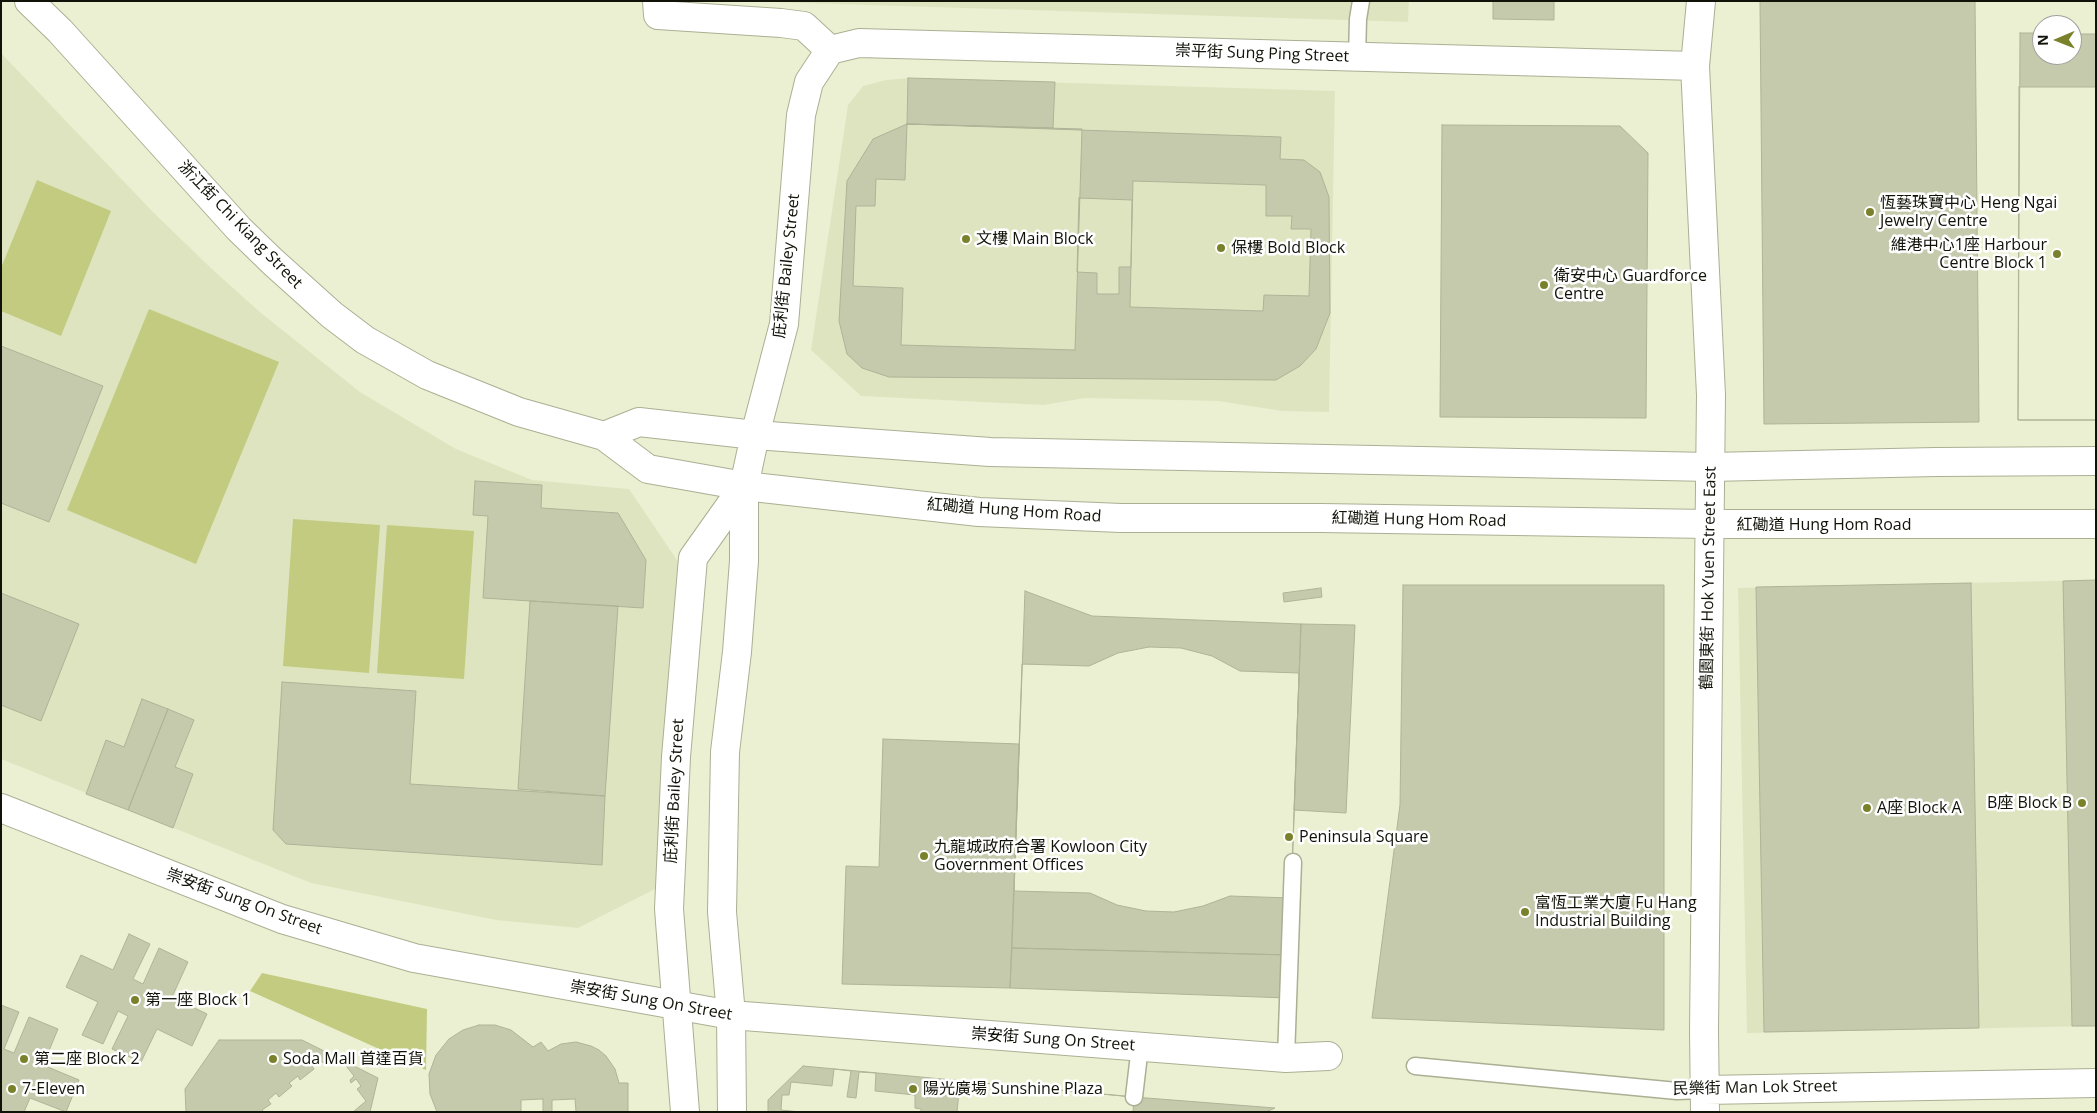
<!DOCTYPE html>
<html>
<head>
<meta charset="utf-8">
<style>
	body { margin:0 }
	#map { position:relative; width:2097px; height:1113px; overflow:hidden; background:#ecf0d3; font-family:"Open Sans",sans-serif }
	canvas { display:block }
	.frame { position:absolute; inset:0; border:2px solid #111208; pointer-events:none }
	.north { position:absolute; left:2032px; top:15px; width:50px; height:50px; box-sizing:border-box; background:#fff; border:1px solid #a0a09c; border-radius:50%; rotate:269deg; font-size:14px; font-weight:700; line-height:20px; text-align:center; color:#111208 }
	.north::after { content:''; display:block; margin:auto; width:18px; height:22px; background:#7a812b; clip-path:polygon(50% 0,100% 100%,50% 72%,0 100%) }
</style>
</head>
<body>
<div id="map">
<canvas width="2097" height="1113"></canvas>
<div class="frame"></div>
<div class="north">N</div>
</div>
<script>
const g = document.querySelector('canvas').getContext('2d');
g.lineJoin = 'round';
function fill(path, color) { g.fillStyle = color; g.fill(path, 'evenodd'); }
const poly = rows => new Path2D(rows.map(r => 'M' + r).join(''));
function stroke(path, color, width, dash) { g.strokeStyle = color; g.lineWidth = width; g.lineCap = dash ? 'butt' : 'round'; g.setLineDash(dash || []); g.stroke(path); }
function drawText(font, color, halo, rows, align = 'center') {
  g.font = font + ' "Open Sans","Noto Sans TC",sans-serif'; g.lineWidth = 5; g.setLineDash([]); g.textBaseline = 'middle'; g.strokeStyle = halo; g.fillStyle = color; for (const [text, x, y, turn = 0] of rows) {
    g.save(); g.translate(x, y); g.rotate((+turn || 0) * Math.PI / 180); g.textAlign = isNaN(turn) ? turn : align; if (halo) g.strokeText(text, 0, 0); g.fillText(text, 0, 0); g.restore();
  }
}
const built = poly([
	[741,1,1409,1,1408,22],
	[1,53,154,213,213,270,261,313,360,392,456,449,532,480,629,489,679,563,663,885,578,928,496,920,311,883,1,759],
	[908,78,1335,91,1329,412,1282,411,1218,401,1085,398,1044,405,861,396,811,350,848,105,863,86,886,80],
	[2096,580,2096,1026,1747,1033,1738,588]
]);
const green = poly([
	[37,180,111,211,61,336,1,311,1,268],
	[149,309,279,362,196,564,67,510],
	[293,519,380,525,369,673,283,666],
	[387,525,474,531,464,679,377,673],
	[262,973,427,1009,426,1070,250,991]
]);
const building = poly([
	[1493,1,1554,1,1554,20,1493,19,1493,1],
	[1760,1,1975,1,1979,422,1764,424,1760,1],
	[2020,33,2042,33,2042,55,2072,55,2072,34,2096,34,2096,420,2018,420,2020,33],
	[908,78,1055,82,1053,128,907,124,908,78],
	[2019,87,2096,87,2096,420,2018,420,2019,87],
	[907,124,1082,129,1075,350,901,345,903,288,853,286,856,206,875,206,876,179,905,180,907,124],
	[907,124,1281,137,1280,159,1304,160,1320,172,1329,197,1330,313,1316,349,1300,366,1276,380,889,377,862,368,847,354,839,321,847,181,873,139,907,124],
	[1442,125,1620,126,1648,153,1646,418,1440,417,1442,125],
	[1133,181,1266,185,1266,216,1292,216,1291,229,1311,229,1309,296,1264,295,1263,311,1130,307,1133,181],
	[1079,198,1132,200,1131,267,1119,267,1119,294,1097,294,1097,273,1077,272,1079,198],
	[1,346,103,386,49,522,1,503,1,346],
	[475,481,542,485,541,508,618,513,646,560,643,608,483,598,488,516,473,515,475,481],
	[2096,580,2096,1026,2072,1026,2063,581,2096,580],
	[1971,583,1979,1028,1764,1032,1756,587,1971,583],
	[1403,585,1664,585,1664,1030,1372,1018,1400,805,1403,585],
	[1321,588,1322,597,1284,602,1283,593,1321,588],
	[1025,591,1092,616,1301,624,1289,955,1012,948,1025,591],
	[1,593,79,624,41,721,1,705,1,593],
	[530,601,618,606,605,796,518,789,530,601],
	[1301,624,1355,625,1346,813,1294,810,1301,624],
	[1149,647,1181,648,1212,656,1240,671,1299,673,1291,898,1230,896,1203,906,1174,912,1146,911,1117,905,1090,893,1014,891,1022,664,1089,666,1118,653,1149,647],
	[282,682,416,691,410,784,605,796,602,865,286,844,273,830,282,682],
	[142,699,168,709,128,810,86,794,106,740,124,747,142,699],
	[168,709,194,720,175,767,193,774,173,828,128,810,168,709],
	[883,739,1019,744,1010,988,842,984,846,866,879,867,883,739],
	[129,934,150,944,133,979,143,984,159,948,188,962,172,997,207,1014,192,1046,157,1029,141,1062,112,1049,128,1016,118,1011,103,1044,82,1035,98,1002,66,987,81,955,113,970,129,934],
	[1012,948,1289,955,1287,998,1010,988,1012,948],
	[1,1005,19,1012,4,1049,14,1053,29,1017,58,1029,43,1065,79,1080,66,1112,30,1098,24,1112,1,1112,1,1005],
	[479,1025,495,1025,511,1030,533,1047,541,1042,548,1051,561,1044,576,1042,591,1046,599,1050,606,1056,615,1069,619,1083,628,1083,628,1112,437,1112,430,1094,429,1074,436,1055,449,1039,463,1030,479,1025],
	[219,1040,302,1040,378,1078,370,1112,186,1112,185,1089,219,1040],
	[335,1052,354,1076,350,1080,351,1083,356,1079,361,1086,357,1089,366,1101,353,1112,264,1112,262,1110,271,1104,268,1100,276,1093,279,1097,292,1086,289,1083,298,1076,300,1080,314,1069,312,1066,319,1059,323,1063,335,1052],
	[803,1066,1134,1097,1275,1108,1266,1112,768,1112,768,1100,803,1066],
	[834,1069,851,1071,847,1097,856,1098,859,1072,876,1073,875,1091,915,1095,915,1108,921,1109,921,1112,800,1112,781,1110,782,1095,789,1095,791,1082,832,1086,834,1069],
	[960,1081,1134,1097,1133,1112,957,1112,960,1081],
	[543,1099,543,1112,521,1112,521,1100,543,1099],
	[575,1099,576,1112,552,1112,552,1100,575,1099]
]);
const lane = poly([
	[1357,57,1358,19,1361,1],
	[1286,1058,1293,862],
	[1415,1066,1677,1091,1705,1090],
	[1134,1097,1140,1046]
]);
const street = poly([
	[657,1,658,15,781,23,804,26,830,50],
	[1701,1,1695,66,1711,395,1704,1031,1705,1112],
	[830,50,859,43,1695,66],
	[755,435,784,324,801,115,809,82,830,50],
	[1,808,282,919,414,958,731,1015,1286,1058,1328,1056],
	[1705,1090,2096,1083]
]);
const secondary = poly([
	[29,1,60,31,239,229,273,262,332,315,365,340,427,375,519,412,604,436,648,469,744,486,979,512,1121,518,1321,518,1709,524,2096,524],
	[604,436,639,422,755,435,990,452,1710,467,1936,462,2096,461],
	[685,1112,669,909,676,757,693,558,744,486],
	[732,1112,731,1015,722,912,725,752,737,652,744,561,744,486,755,435]
]);
const markers = [
	[1870,212,5,"#7a812b"],
	[966,239,5,"#7a812b"],
	[1221,248,5,"#7a812b"],
	[2057,254,5,"#7a812b"],
	[1544,285,5,"#7a812b"],
	[2082,803,5,"#7a812b"],
	[1867,808,5,"#7a812b"],
	[1289,837,5,"#7a812b"],
	[924,856,5,"#7a812b"],
	[1525,912,5,"#7a812b"],
	[135,1000,5,"#7a812b"],
	[24,1059,5,"#7a812b"],
	[273,1059,5,"#7a812b"],
	[12,1089,5,"#7a812b"],
	[913,1089,5,"#7a812b"]
];
const streetNames = [
	["崇平街 Sung Ping Street",1262,54,2],
	["浙江街 Chi Kiang Street",240,225,46],
	["庇利街 Bailey Street",787,266,-84],
	["紅磡道 Hung Hom Road",1014,511,4],
	["紅磡道 Hung Hom Road",1419,520,1],
	["紅磡道 Hung Hom Road",1824,525],
	["鶴園東街 Hok Yuen Street East",1709,578,-89],
	["庇利街 Bailey Street",675,791,-87],
	["崇安街 Sung On Street",244,902,20],
	["崇安街 Sung On Street",651,1001,10],
	["崇安街 Sung On Street",1053,1040,4],
	["民樂街 Man Lok Street",1755,1088,-1]
];
const poiNames = [
	["恆藝珠寶中心 Heng Ngai",1880,203],
	["Jewelry Centre",1880,221],
	["文樓 Main Block",976,239],
	["維港中心1座 Harbour",2047,245,"right"],
	["Centre Block 1",2047,263,"right"],
	["保樓 Bold Block",1231,248],
	["衛安中心 Guardforce",1554,276],
	["Centre",1554,294],
	["B座 Block B",2072,803,"right"],
	["A座 Block A",1877,808],
	["Peninsula Square",1299,837],
	["九龍城政府合署 Kowloon City",934,847],
	["Government Offices",934,865],
	["富恆工業大廈 Fu Hang",1535,903],
	["Industrial Building",1535,921],
	["第一座 Block 1",145,1000],
	["第二座 Block 2",34,1059],
	["Soda Mall 首達百貨",283,1059],
	["7-Eleven",22,1089],
	["陽光廣場 Sunshine Plaza",923,1089]
];
fill(built, '#dfe4c0');
fill(green, '#c3cb80');
fill(building, '#c6caad');
stroke(building, '#afb397', 1);
stroke(lane, '#abaf93', 19);
stroke(street, '#abaf93', 30);
stroke(secondary, '#abaf93', 30);
stroke(lane, '#fff', 16);
stroke(street, '#fff', 28);
stroke(secondary, '#fff', 28);
for (const [x, y, r, color] of markers) { const dot = new Path2D(); dot.arc(x, y, r, 0, 2 * Math.PI); g.fillStyle = color; g.fill(dot); stroke(dot, '#fff', 2); }
drawText('16px', '#111208', '#fff', streetNames);
drawText('16px', '#111208', '#fff', poiNames, 'left');
</script>
</body>
</html>
